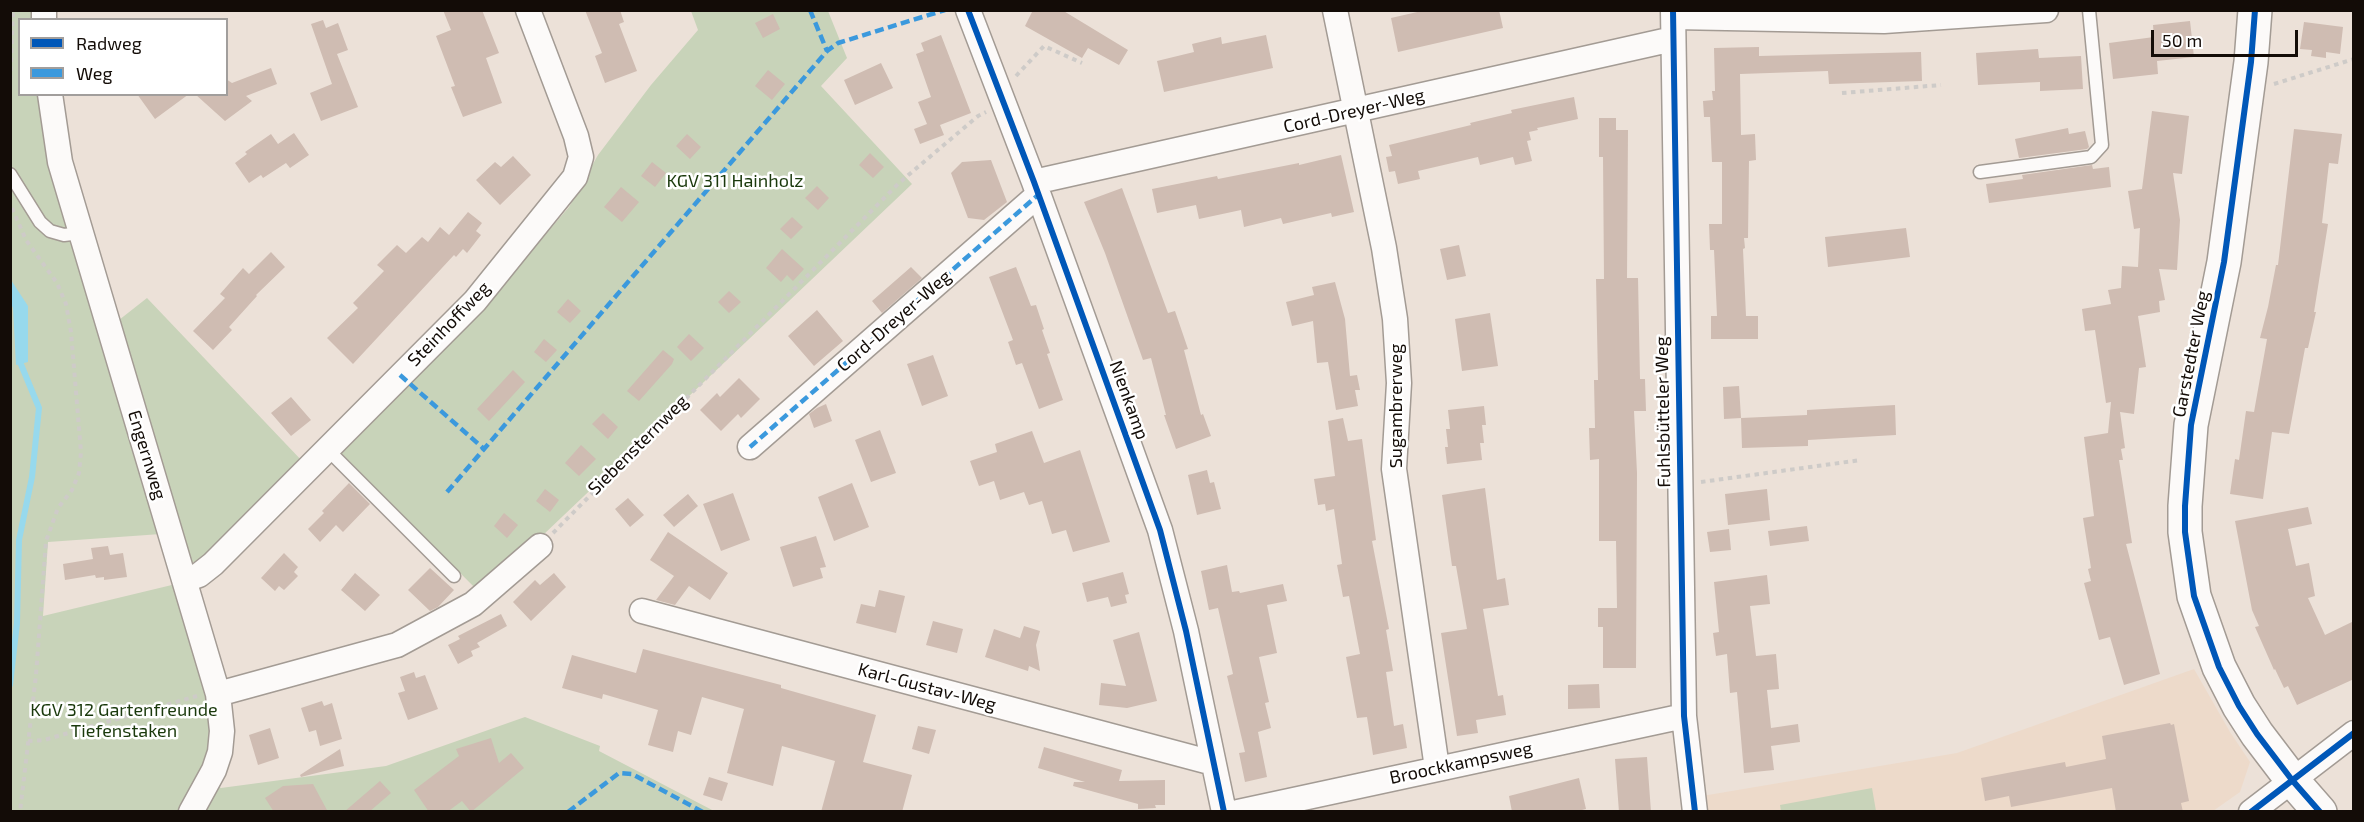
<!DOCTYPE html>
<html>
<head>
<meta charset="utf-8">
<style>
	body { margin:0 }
	#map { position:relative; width:2364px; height:822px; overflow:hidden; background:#ece1d8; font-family:"Exo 2",sans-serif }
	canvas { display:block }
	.frame { position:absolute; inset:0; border:12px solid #130c07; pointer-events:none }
	.legend { position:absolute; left:18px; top:18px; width:210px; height:78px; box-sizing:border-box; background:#fff; border:2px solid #a19e9c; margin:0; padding:8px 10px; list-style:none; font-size:18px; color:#130c07 }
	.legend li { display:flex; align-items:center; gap:12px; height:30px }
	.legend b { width:30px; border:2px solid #a19e9c }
	.scale { position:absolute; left:2151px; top:30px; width:147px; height:27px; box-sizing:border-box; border:3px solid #130c07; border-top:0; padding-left:8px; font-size:18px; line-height:21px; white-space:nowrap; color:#130c07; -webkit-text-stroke:4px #fff; paint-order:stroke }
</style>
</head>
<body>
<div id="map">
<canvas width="2364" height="822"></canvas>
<div class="frame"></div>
<ul class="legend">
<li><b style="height:8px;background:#0057b8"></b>Radweg</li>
<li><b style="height:8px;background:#3b99dd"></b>Weg</li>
</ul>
<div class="scale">50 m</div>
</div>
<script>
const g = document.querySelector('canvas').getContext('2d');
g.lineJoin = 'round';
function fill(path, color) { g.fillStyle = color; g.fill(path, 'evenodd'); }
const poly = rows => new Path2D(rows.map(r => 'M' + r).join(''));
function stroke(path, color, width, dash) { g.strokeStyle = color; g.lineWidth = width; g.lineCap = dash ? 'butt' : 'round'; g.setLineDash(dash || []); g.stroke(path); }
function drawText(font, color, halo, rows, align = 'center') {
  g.font = font + ' "Exo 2",sans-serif'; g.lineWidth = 5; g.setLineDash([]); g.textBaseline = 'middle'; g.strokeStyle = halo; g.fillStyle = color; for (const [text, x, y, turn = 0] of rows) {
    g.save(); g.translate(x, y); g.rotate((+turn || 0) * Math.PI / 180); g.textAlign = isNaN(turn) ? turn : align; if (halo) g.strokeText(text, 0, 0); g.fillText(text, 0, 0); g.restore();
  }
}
const built = poly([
	[2194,669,2230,732,2250,762,2240,792,2213,811,1704,812,1702,796,1957,753]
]);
const green = poly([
	[10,11,34,11,34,19,20,20,20,94,41,95,52,165,74,252,161,534,48,542,43,616,176,584,211,698,213,730,202,776,221,788,386,766,525,717,600,746,599,751,714,811,11,811],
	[691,11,828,11,847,58,821,86,912,184,481,594,341,453,474,318,569,207,598,155,651,85,698,30],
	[147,298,304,463,202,563,191,562,184,555,119,320],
	[1872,788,1876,811,1781,811,1780,805]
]);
const water = poly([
	[11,280,28,306,28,362,16,365,13,308,11,304]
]);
const stream = poly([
	[10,685,17,623,19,540,32,477,39,408,20,362,21,358]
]);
const building = poly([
	[443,10,482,10,499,53,486,58,502,103,463,117,451,87,455,86,436,36,451,30],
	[585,10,620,10,624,22,619,24,637,71,605,83,595,56,602,53],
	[1033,10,1062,10,1128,50,1119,65,1088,48,1082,58,1025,26],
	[1426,10,1499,10,1503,28,1398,52,1391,18],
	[773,14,780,29,763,38,755,23],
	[323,20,326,28,338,23,348,50,337,54,358,107,321,121,310,93,332,84,311,24],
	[2190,21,2194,57,2157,61,2158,74,2113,79,2109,43,2154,37,2153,25],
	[2304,22,2343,27,2340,54,2326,52,2326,58,2311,56,2312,50,2300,49],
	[941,35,971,113,940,125,944,135,920,144,914,129,927,124,918,102,931,97,916,54,924,51,921,43],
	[1266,35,1273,68,1164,92,1157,61,1194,52,1192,44,1221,37,1222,44],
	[1759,47,1759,56,1921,52,1922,81,1829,84,1828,71,1740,74,1741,135,1755,134,1756,160,1749,161,1748,238,1744,238,1745,248,1743,249,1746,316,1758,316,1758,339,1711,339,1711,316,1717,316,1714,250,1710,250,1709,224,1722,224,1722,162,1712,162,1710,117,1704,117,1703,101,1713,100,1712,91,1715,91,1714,48],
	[2038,49,2039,58,2081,56,2083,89,2040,91,2040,82,1978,85,1976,53],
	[881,63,893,88,855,105,844,80],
	[271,68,277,84,246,96,252,101,225,121,195,94,226,94,226,79,232,83],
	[768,70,785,84,772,100,755,86],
	[137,94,189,94,155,119],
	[1574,97,1578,119,1537,128,1538,130,1529,132,1531,140,1527,141,1532,161,1515,165,1513,157,1480,165,1478,157,1418,171,1420,179,1398,184,1395,171,1389,172,1386,157,1392,156,1389,145,1471,125,1470,123,1512,113,1511,110],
	[2152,111,2189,116,2182,174,2173,173,2180,220,2177,270,2159,269,2165,300,2159,301,2160,312,2138,316,2146,367,2139,368,2134,414,2120,412,2125,448,2121,449,2123,460,2119,460,2132,543,2126,544,2160,674,2124,685,2110,637,2099,640,2084,583,2091,581,2088,569,2091,568,2083,518,2094,516,2084,437,2108,433,2111,402,2106,403,2095,330,2085,331,2082,309,2111,304,2108,290,2121,288,2122,266,2138,267,2140,228,2134,229,2128,191,2142,189],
	[1599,118,1616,118,1616,130,1628,130,1627,278,1638,278,1640,379,1645,379,1646,411,1634,411,1637,473,1636,668,1603,668,1603,627,1598,627,1598,608,1617,608,1616,541,1599,541,1599,459,1590,460,1589,428,1595,428,1594,380,1598,380,1596,279,1604,279,1603,157,1599,157],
	[2068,128,2069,134,2085,131,2089,147,2087,149,2019,158,2015,139],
	[2294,129,2342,134,2338,164,2329,163,2322,223,2328,224,2314,312,2316,312,2308,348,2305,348,2289,434,2272,432,2263,499,2230,494,2235,459,2239,460,2246,411,2254,412,2267,339,2260,338,2268,307,2276,265,2278,265],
	[294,133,309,155,290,168,286,163,263,178,261,175,249,183,235,163,247,154,245,152,271,134,278,144],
	[687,134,701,147,690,159,676,146],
	[870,153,884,167,873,178,859,165],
	[1341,155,1354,212,1332,217,1331,213,1283,224,1281,218,1244,227,1241,210,1199,219,1196,205,1157,213,1152,189,1217,176,1218,179,1299,163,1299,165],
	[513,156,531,175,500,205,476,180,495,162,501,167],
	[991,160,1007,202,984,220,968,218,951,173,962,162],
	[652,162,666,173,655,187,641,176],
	[2092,165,2093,169,2109,167,2111,187,1989,203,1986,184,2023,179,2022,175],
	[817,186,829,198,818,210,805,198],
	[621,187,639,202,622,222,604,207],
	[1122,188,1168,313,1175,311,1188,349,1184,350,1201,415,1203,414,1211,436,1176,449,1164,415,1166,415,1151,358,1143,360,1105,253,1084,202],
	[468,212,482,223,476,231,481,235,467,253,463,249,456,257,454,255,353,364,327,338,358,308,353,303,384,271,377,265,397,245,406,253,422,237,428,242,440,227,449,235],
	[792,217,803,227,791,239,780,229],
	[1906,228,1910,257,1828,267,1825,237],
	[1459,245,1466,276,1447,280,1440,249],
	[782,249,804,269,793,281,787,275,781,282,766,268],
	[271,252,285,267,256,295,257,296,229,327,232,330,213,350,193,331,225,298,220,294,243,268,249,274],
	[911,267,922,278,882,313,872,301],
	[1016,267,1031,306,1036,305,1044,329,1042,330,1050,353,1047,354,1063,400,1039,409,1022,363,1016,365,1008,342,1013,340,989,277],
	[1335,282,1345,319,1350,376,1357,375,1360,390,1355,390,1358,406,1336,410,1328,362,1317,363,1313,321,1292,326,1286,302,1314,295,1312,287],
	[729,291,741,302,729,313,718,302],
	[568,299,581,311,570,323,557,312],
	[817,310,843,341,814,366,788,336],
	[1490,313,1498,366,1462,371,1455,319],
	[689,334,704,348,691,361,677,347],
	[544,339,557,350,546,362,534,352],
	[663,350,674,359,672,364,639,401,627,391],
	[933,355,948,396,922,406,907,364],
	[513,370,525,382,489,421,477,409],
	[739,378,760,399,741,418,738,414,721,431,700,410,717,393,720,397],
	[1739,386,1741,418,1724,419,1723,387],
	[291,397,311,420,291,436,271,413],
	[826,404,832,421,814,428,809,414,817,408],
	[1895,405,1896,435,1808,440,1808,446,1742,448,1741,418,1807,415,1807,410],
	[1484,406,1486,425,1482,425,1484,443,1480,443,1482,460,1447,464,1445,447,1448,447,1446,429,1450,429,1448,410],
	[603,413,618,427,608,439,592,424],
	[1343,418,1348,441,1362,439,1376,540,1372,541,1389,629,1386,630,1393,671,1386,672,1394,726,1403,724,1407,748,1373,755,1367,717,1357,718,1346,657,1360,654,1349,596,1343,597,1337,565,1342,564,1334,509,1326,511,1325,504,1318,505,1314,479,1335,476,1328,421],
	[880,430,896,473,871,482,855,440],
	[1032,431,1044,463,1080,450,1110,542,1073,552,1066,530,1052,534,1042,501,1029,505,1024,492,1000,500,994,481,979,486,970,461,997,452,995,444],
	[581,445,596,459,579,476,565,463],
	[1207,470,1210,483,1214,482,1221,509,1197,515,1188,475],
	[349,483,370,504,343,532,336,525,320,542,308,529,324,513,322,511],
	[852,483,869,527,834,541,818,497],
	[1485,488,1497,580,1505,578,1509,605,1483,609,1498,696,1503,695,1506,715,1476,720,1478,733,1457,736,1441,633,1467,629,1456,566,1452,566,1442,495],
	[545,489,559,500,550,512,536,501],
	[1767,489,1770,520,1728,525,1725,494],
	[733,493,750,540,721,551,703,504],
	[688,494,698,506,674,527,663,515],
	[628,498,644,515,630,527,615,509],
	[2308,507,2312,524,2288,529,2296,566,2309,563,2315,596,2308,598,2325,635,2354,621,2354,679,2297,705,2288,686,2284,688,2275,669,2274,670,2255,627,2259,626,2252,610,2235,521],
	[504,513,518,525,507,538,494,526],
	[1807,526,1809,541,1770,546,1768,531],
	[1729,529,1731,550,1710,552,1707,532],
	[668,532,728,573,710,600,689,586,675,605,656,600,674,576,650,560],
	[816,536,826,567,820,568,823,578,793,587,780,547],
	[108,546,110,555,123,553,127,577,104,580,104,577,96,578,95,575,65,580,63,564,93,559,91,548],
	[284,553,298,567,294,572,298,576,284,590,279,586,275,591,261,578],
	[1227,565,1232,592,1239,591,1240,593,1283,584,1287,601,1267,605,1277,653,1259,657,1269,702,1265,703,1271,728,1258,732,1267,777,1245,782,1239,753,1245,752,1227,676,1233,674,1218,608,1209,610,1201,571],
	[430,568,454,590,438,607,430,611,408,590],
	[1123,572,1129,594,1125,595,1127,603,1111,607,1108,597,1087,602,1082,583],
	[355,573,380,595,365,611,341,590],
	[554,573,566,587,531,621,513,602,535,580,540,585],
	[1767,575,1770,604,1750,606,1756,656,1776,654,1779,689,1767,690,1771,728,1798,724,1800,742,1771,746,1774,770,1744,773,1737,692,1730,693,1727,654,1716,656,1713,633,1719,632,1714,582],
	[879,590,905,596,896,633,856,623,861,604,875,607],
	[501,614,507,626,477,643,480,647,471,651,473,656,458,664,448,645,460,639,458,636],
	[933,621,963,629,957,653,926,645],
	[1024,626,1040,631,1036,645,1040,671,1029,666,1028,671,985,657,994,629,1020,638],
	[1139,632,1157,701,1127,708,1099,705,1101,683,1126,686,1113,640],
	[643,649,781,685,781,688,876,715,863,762,912,775,902,812,821,812,835,761,782,746,773,786,727,773,744,709,702,697,691,735,678,731,673,752,648,745,658,710,603,694,602,699,562,688,572,655,636,673],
	[414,672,416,678,425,675,438,709,408,720,398,693,405,691,400,677],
	[1599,684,1600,708,1568,709,1568,685],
	[322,701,324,706,332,703,342,739,320,746,316,730,309,732,301,708],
	[2170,723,2171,725,2174,724,2189,801,2181,803,2183,812,2116,812,2112,788,2011,807,2009,796,1985,801,1981,778,2065,762,2066,767,2106,759,2102,736],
	[918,726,936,730,929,754,912,749],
	[270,728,279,758,258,765,249,735],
	[491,738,499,763,511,753,524,768,471,812,462,801,447,812,429,812,414,790,459,756,456,749],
	[1044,747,1122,770,1119,781,1165,780,1165,805,1155,805,1156,808,1138,809,1138,804,1073,786,1074,782,1085,782,1038,768],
	[340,749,344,766,301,777,300,775],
	[1647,757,1651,812,1619,812,1615,759],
	[709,777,728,783,722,801,703,795],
	[1579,778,1586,809,1574,812,1512,812,1509,796],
	[380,781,391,793,369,812,344,812],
	[313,784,328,812,274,812,265,798,283,786]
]);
const path = poly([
	[1016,76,1044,46,1082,63],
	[2274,84,2354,59],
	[10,89,13,10],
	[1842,93,1941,85],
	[12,208,26,240,57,283,66,304,71,332,81,452,79,473,72,490,58,508,46,541,36,675,20,812],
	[1701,482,1861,460],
	[553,533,899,183,978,116,986,112],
	[28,741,44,740,197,696]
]);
const lane = poly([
	[1980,172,2091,157,2102,145,2089,10],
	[10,174,40,222,50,231,64,235,80,233],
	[328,450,454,576]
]);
const street = poly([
	[44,10,44,20],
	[968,10,1034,182,1160,530,1186,631,1224,812],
	[1335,10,1384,248,1395,319,1399,383,1394,469,1437,768],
	[1673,10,1684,716,1695,812],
	[1674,17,1884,21,2046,10],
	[50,94,60,162,218,694,222,731,220,752,214,770,191,812],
	[1034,182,1673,39],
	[750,447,1038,195],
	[185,580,199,575,213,564,475,301,575,177,581,157,576,136,528,10],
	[642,611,1213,763],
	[218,694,397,645,473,604,540,546],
	[1238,812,1684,716],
	[2251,812,2354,733]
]);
const secondary = poly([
	[2255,10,2251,62,2224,262,2191,425,2185,506,2185,532,2194,596,2219,667,2239,706,2257,734,2292,780,2320,812]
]);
const quiet = poly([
	[810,10,827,51],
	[400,375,483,448],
	[750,447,1038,195],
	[447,492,827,51,838,43,945,10],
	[568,812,619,773,632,774,703,812]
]);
const cycleway = poly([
	[968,10,1034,182,1160,530,1186,631,1224,812],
	[1673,10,1684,716,1695,812],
	[2255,10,2251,62,2224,262,2191,425,2185,506,2185,532,2194,596,2219,667,2239,706,2257,734,2292,780,2320,812],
	[2251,812,2354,733]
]);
const streetNames = [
	["Cord-Dreyer-Weg",1354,111,-13],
	["Cord-Dreyer-Weg",894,321,-41],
	["Steinhoffweg",449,324,-46],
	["Garstedter Weg",2191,354,-79],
	["Nienkamp",1129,400,70],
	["Sugambrerweg",1396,406,-90],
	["Fuhlsbütteler Weg",1663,412,-91],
	["Siebensternweg",638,445,-45],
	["Engernweg",147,455,73],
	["Karl-Gustav-Weg",927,687,15],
	["Broockkampsweg",1461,763,-12]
];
const parkNames = [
	["KGV 311 Hainholz",735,181],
	["KGV 312 Gartenfreunde",124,710],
	["Tiefenstaken",124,731]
];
fill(built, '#eddaca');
fill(green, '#c8d3b9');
fill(water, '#97d9ed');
stroke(stream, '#97d9ed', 6);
fill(building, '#cfbcb2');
stroke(lane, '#a39b94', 15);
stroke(street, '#a39b94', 27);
stroke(secondary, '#a39b94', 36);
stroke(path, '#cecbc8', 4, [4.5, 4.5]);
stroke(lane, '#fcfaf9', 12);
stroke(street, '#fcfaf9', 24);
stroke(secondary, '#fcfaf9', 33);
stroke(quiet, '#3b99dd', 4.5, [9, 4.5]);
stroke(cycleway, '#0057b8', 6);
drawText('18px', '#130c07', '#fff', streetNames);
drawText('18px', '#1a390c', '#fff', parkNames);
</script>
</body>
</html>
